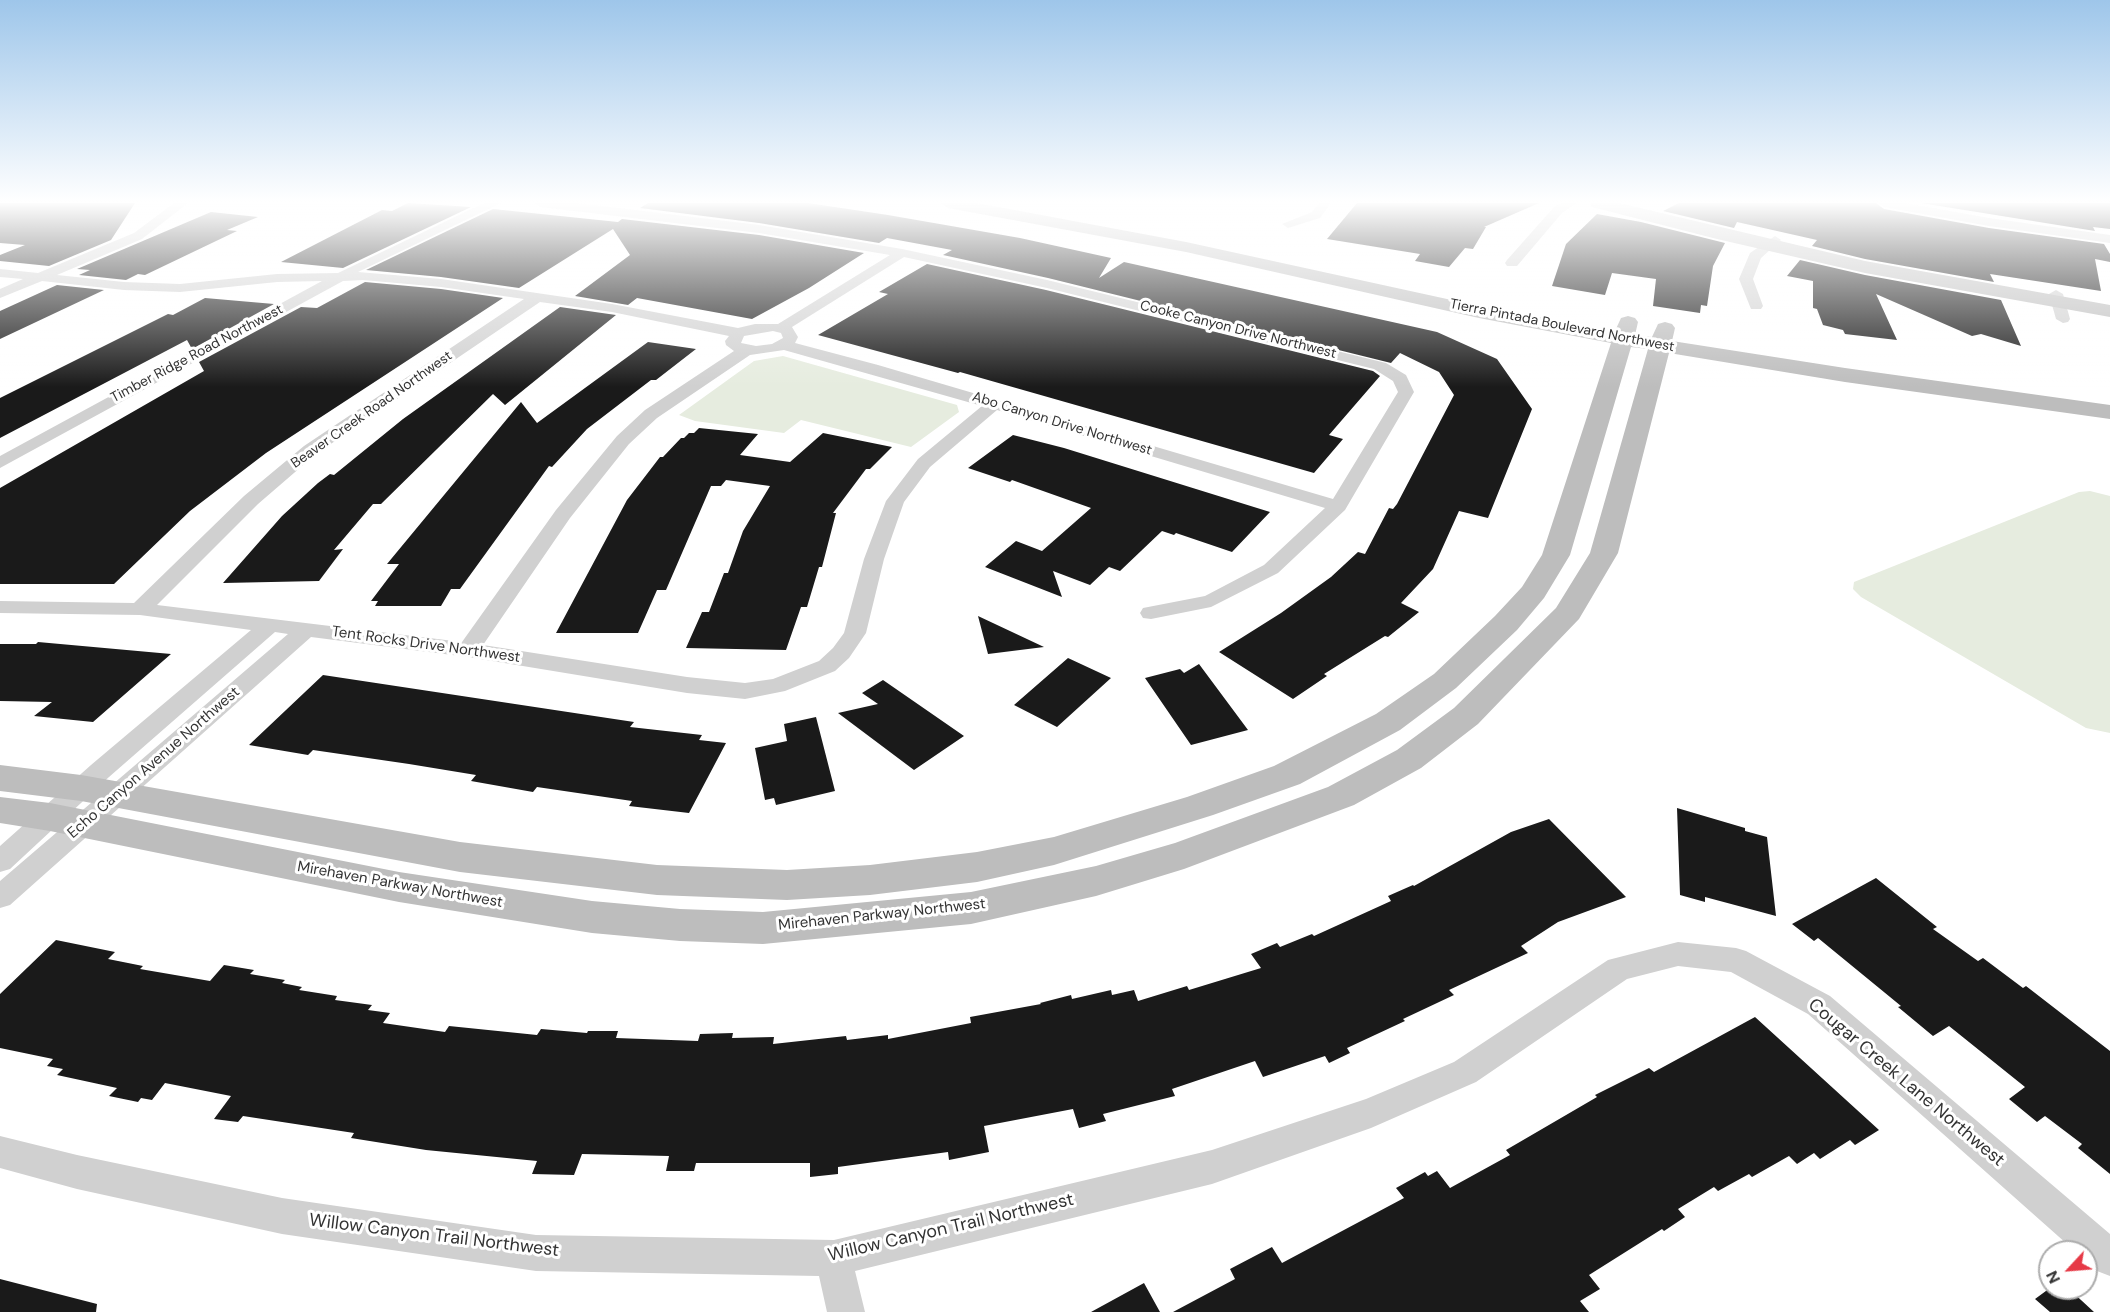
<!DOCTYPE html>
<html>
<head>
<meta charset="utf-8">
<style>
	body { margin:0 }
	#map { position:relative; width:2110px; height:1312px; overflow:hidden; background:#fff; font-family:"DM Sans",sans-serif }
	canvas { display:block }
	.north { position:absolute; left:2038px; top:1240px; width:60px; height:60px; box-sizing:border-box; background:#fff; border:2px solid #adadad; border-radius:50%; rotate:244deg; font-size:16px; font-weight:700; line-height:24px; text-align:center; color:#333 }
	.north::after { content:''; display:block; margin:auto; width:21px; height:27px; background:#e63946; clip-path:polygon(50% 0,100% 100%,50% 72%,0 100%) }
</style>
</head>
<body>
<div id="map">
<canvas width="2110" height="1312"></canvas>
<div class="north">N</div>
</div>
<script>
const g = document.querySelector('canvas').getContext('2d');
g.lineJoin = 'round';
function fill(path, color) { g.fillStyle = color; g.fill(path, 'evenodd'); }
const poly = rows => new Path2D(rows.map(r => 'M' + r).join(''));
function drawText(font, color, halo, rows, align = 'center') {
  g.font = font + ' "DM Sans",sans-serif'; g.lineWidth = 6; g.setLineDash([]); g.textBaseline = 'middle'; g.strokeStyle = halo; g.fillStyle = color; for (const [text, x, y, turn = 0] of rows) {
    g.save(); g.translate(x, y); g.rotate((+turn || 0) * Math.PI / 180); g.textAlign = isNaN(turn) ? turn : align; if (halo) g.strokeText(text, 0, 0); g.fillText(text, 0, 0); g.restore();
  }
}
const green = poly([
	[783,356,957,405,959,412,911,447,801,420,784,433,695,421,679,415,754,361],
	[2090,491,2110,496,2110,733,2086,728,1861,597,1853,589,1854,582,2079,492]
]);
const building = poly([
	[0,203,135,203,111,240,49,266,0,261,0,255,25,245,0,243],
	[408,203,471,207,343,268,281,262,382,210,392,211],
	[648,203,808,203,888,215,1020,238,1111,258,1099,278,1124,262,1437,332,1497,359,1532,409,1488,518,1459,511,1433,569,1401,603,1419,612,1388,637,1385,636,1324,674,1327,676,1293,699,1219,652,1281,613,1331,577,1358,552,1365,554,1389,508,1393,509,1397,504,1454,395,1439,372,1400,353,1391,363,1048,278,943,255,952,250,887,238,879,243,759,223,640,208],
	[1357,203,1539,203,1484,227,1486,227,1473,249,1465,248,1449,267,1415,261,1420,254,1327,239],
	[1679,203,1876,203,1884,209,1989,228,2104,244,2110,254,2110,262,2095,259,2101,291,1990,274,1994,282,1865,259,1812,246,1817,240,1737,222,1734,228,1663,211],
	[1921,203,2110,203,2110,229,2093,227,2095,231],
	[493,209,618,222,622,219,759,235,864,253,809,288,752,319,637,298,628,305,575,296,630,255,613,229,519,288,441,277,366,270],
	[211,212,258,217,227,230,237,231,145,275,138,274,126,280,79,275,90,270,77,269],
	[1597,214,1641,222,1725,243,1713,266,1707,306,1701,305,1700,313,1653,306,1656,279,1612,273,1605,295,1552,286,1566,244],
	[1800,260,1865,275,2001,300,2021,346,1981,334,1972,336,1876,294,1897,340,1845,334,1843,330,1823,325,1817,309,1813,308,1813,281,1787,276],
	[927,264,1046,290,1373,371,1380,376,1329,435,1343,439,1314,473,960,372,958,373,818,335,888,294,879,292],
	[365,282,441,289,503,298,266,453,190,511,114,584,0,584,0,488,204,371,199,362,301,307,317,308],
	[57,285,104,290,0,339,0,311],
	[205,298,274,304,192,349,187,340,0,438,0,398,168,314,173,315],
	[560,307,616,315,505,405,493,394,381,504,373,504,334,550,343,549,319,581,223,583,282,516,318,483,330,474,334,475,403,419],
	[648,342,696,349,656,380,651,380,587,429,552,467,549,466,460,589,451,589,441,606,375,606,378,601,371,601,399,564,387,564,521,402,537,423],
	[699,428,758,434,740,455,790,462,823,433,892,447,870,469,866,469,833,513,836,513,822,567,819,567,807,607,801,607,786,650,686,648,702,612,709,612,724,573,728,573,743,531,770,486,726,480,721,486,711,486,666,590,657,590,638,633,556,633,627,500,660,457,663,457,681,438,684,438,689,433,694,433],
	[1013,435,1064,448,1270,512,1232,552,1176,533,1174,535,1162,531,1120,571,1109,567,1090,585,1053,571,1062,597,985,567,1016,541,1042,551,1091,508,1012,480,1010,482,968,468],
	[978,616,1044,647,988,654],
	[38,642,171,654,93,722,34,716,52,702,0,701,0,644,36,644],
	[1068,658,1111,678,1057,727,1014,705],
	[1199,664,1248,730,1191,745,1145,678,1180,669,1184,673],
	[323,675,634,722,630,727,702,735,699,740,726,743,689,813,629,806,632,801,537,787,533,792,471,781,476,775,409,764,313,750,308,755,249,745],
	[883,680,964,736,914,770,838,713,878,704,862,693],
	[816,717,835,791,776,805,774,798,765,800,755,748,787,741,784,724],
	[1677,808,1745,828,1745,831,1767,837,1776,916,1705,897,1705,902,1680,895],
	[1549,819,1626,897,1558,922,1521,946,1528,953,1449,990,1454,995,1403,1019,1405,1021,1347,1048,1350,1053,1329,1063,1325,1056,1263,1077,1255,1061,1172,1089,1175,1096,1103,1114,1106,1121,1079,1128,1073,1109,984,1126,989,1152,949,1160,948,1152,838,1167,838,1174,810,1177,810,1163,696,1163,694,1171,666,1171,669,1156,582,1154,574,1175,532,1174,537,1161,426,1150,351,1138,354,1133,243,1116,238,1122,214,1119,231,1096,165,1083,152,1100,141,1098,138,1102,109,1096,117,1088,57,1075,63,1069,47,1066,53,1059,0,1048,0,994,56,940,115,952,108,959,143,966,140,969,210,981,224,965,254,970,250,974,285,980,282,983,302,987,299,990,337,996,335,1000,372,1005,368,1010,390,1013,383,1023,445,1032,449,1026,537,1035,541,1029,587,1033,588,1031,618,1031,616,1038,698,1041,700,1034,733,1033,732,1038,774,1037,773,1044,846,1036,847,1040,888,1035,888,1039,971,1023,970,1017,1041,1004,1040,1003,1071,995,1072,999,1111,990,1112,995,1134,990,1138,1001,1187,986,1189,990,1261,968,1251,954,1277,943,1280,947,1312,934,1314,936,1391,901,1388,896,1413,885,1414,886,1511,832],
	[1876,878,1937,927,1933,929,1978,961,1983,958,2023,988,2026,986,2110,1051,2110,1174,2078,1148,2082,1144,2045,1116,2037,1122,2009,1099,2025,1087,1949,1026,1933,1036,1898,1007,1901,1006,1818,938,1814,941,1792,924],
	[1755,1017,1879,1130,1855,1145,1850,1140,1820,1159,1814,1153,1797,1164,1789,1156,1752,1177,1749,1174,1718,1191,1714,1187,1678,1209,1685,1217,1664,1231,1662,1229,1589,1275,1600,1289,1580,1301,1589,1312,1173,1312,1235,1279,1230,1269,1272,1247,1282,1263,1404,1198,1396,1188,1425,1172,1428,1176,1437,1171,1450,1188,1510,1155,1506,1150,1597,1097,1595,1095,1649,1068,1654,1072],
	[0,1279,97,1304,96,1312,0,1312],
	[1144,1283,1160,1312,1091,1312],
	[2050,1288,2068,1288,2094,1312,2050,1312,2035,1299]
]);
const street = poly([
	[174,203,188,203,142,239,57,275,124,282,180,284,277,274,338,273,484,203,501,203,358,272,441,279,612,304,738,328,755,324,778,324,890,255,759,233,540,207,534,203,578,203,759,225,902,249,1047,280,1386,363,1406,375,1414,392,1345,510,1278,573,1211,607,1151,619,1143,618,1140,613,1143,608,1205,596,1264,565,1325,508,997,410,930,467,904,502,884,559,866,633,849,658,835,671,785,691,745,699,687,693,468,657,311,637,10,905,0,908,0,881,288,634,275,632,109,777,10,869,0,872,0,846,91,765,251,630,140,615,0,613,0,601,134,603,244,496,304,446,524,299,441,287,363,280,343,281,0,468,0,456,322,281,277,282,180,292,124,290,42,281,0,298,0,289,23,279,0,277,0,269,38,273,134,233,174,203],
	[904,257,1047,288,1374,369,1393,381,1398,392,1333,499,878,365,795,343,798,337,792,327,904,257],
	[540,302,612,312,729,336,725,341,726,345,734,351,645,410,617,436,556,510,462,642,157,605,258,504,316,454,540,302],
	[773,331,781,333,783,338,772,344,756,346,741,343,744,336,773,331],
	[784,350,982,406,918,459,886,501,864,559,844,633,833,648,819,661,773,679,745,683,687,677,483,645,570,518,629,444,657,418,750,355,784,350],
	[1319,203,1331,203,1320,218,1288,228,1282,224,1312,212,1319,203],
	[1561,203,1577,203,1562,213,1517,266,1507,266,1505,263,1507,260,1554,207,1561,203],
	[1878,203,1906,203,1989,218,2110,235,2110,243,1989,226,1884,207,1878,203],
	[1775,236,1781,240,1761,258,1753,279,1763,306,1761,309,1751,309,1739,279,1750,253,1775,236],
	[2056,290,2063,294,2070,319,2068,322,2063,323,2056,319,2049,294,2056,290],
	[1678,942,1736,948,1746,951,1830,996,2110,1234,2110,1276,2097,1271,2086,1261,2086,1252,2076,1252,1808,1014,1731,972,1678,966,1627,979,1476,1082,1371,1128,1212,1184,855,1271,865,1312,827,1312,819,1276,536,1271,282,1234,77,1189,0,1168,0,1136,77,1155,282,1198,536,1235,834,1240,1212,1150,1366,1099,1454,1062,1608,960,1678,942]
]);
const secondary = poly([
	[940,203,977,203,1186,242,1479,306,1615,331,1621,318,1628,316,1635,318,1638,322,1635,335,1652,337,1658,324,1665,322,1672,324,1675,328,1672,341,1845,368,2110,405,2110,419,1845,382,1669,353,1618,553,1579,619,1478,724,1421,768,1354,805,1184,869,1096,896,971,924,763,944,680,941,592,933,399,902,50,831,0,823,0,797,50,803,399,872,592,901,680,909,763,912,971,892,1096,866,1175,843,1328,787,1397,750,1454,708,1556,608,1590,553,1648,349,1631,347,1570,555,1544,598,1517,630,1456,688,1400,730,1300,784,1213,815,1054,865,977,882,870,895,787,900,657,895,460,872,81,801,0,791,0,765,81,775,460,842,657,865,787,870,870,865,977,852,1054,837,1187,797,1274,766,1376,714,1434,674,1495,616,1522,587,1542,555,1611,343,1479,318,1186,252,948,208,940,203],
	[1590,203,1619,203,1865,261,2110,305,2110,317,1865,273,1717,239,1592,207,1590,203]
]);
const farStreetnames = [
	["Tierra Pintada Boulevard Northwest",1562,326,11],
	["Cooke Canyon Drive Northwest",1238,330,14],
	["Timber Ridge Road Northwest",197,354,-28],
	["Beaver Creek Road Northwest",372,410,-35],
	["Abo Canyon Drive Northwest",1062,424,17]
];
const streetNames = [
	["Tent Rocks Drive Northwest",426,645,8],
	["Echo Canyon Avenue Northwest",154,763,-41],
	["Mirehaven Parkway Northwest",400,885,10],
	["Mirehaven Parkway Northwest",882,915,-6]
];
const nearStreetnames = [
	["Cougar Creek Lane Northwest",1906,1083,40],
	["Willow Canyon Trail Northwest",951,1228,-13],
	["Willow Canyon Trail Northwest",434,1236,7]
];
fill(green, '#e6ecdf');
fill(building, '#1a1a1a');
fill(street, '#d0d0d0');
fill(secondary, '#bdbdbd');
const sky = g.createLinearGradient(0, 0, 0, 387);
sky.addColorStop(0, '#9ec6ea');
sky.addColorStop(0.52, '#fff');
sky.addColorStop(1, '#ffffff00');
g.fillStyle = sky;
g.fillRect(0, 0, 2110, 387);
drawText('14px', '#333', '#fff', farStreetnames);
drawText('15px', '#333', '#fff', streetNames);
drawText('18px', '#333', '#fff', nearStreetnames);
</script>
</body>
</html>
